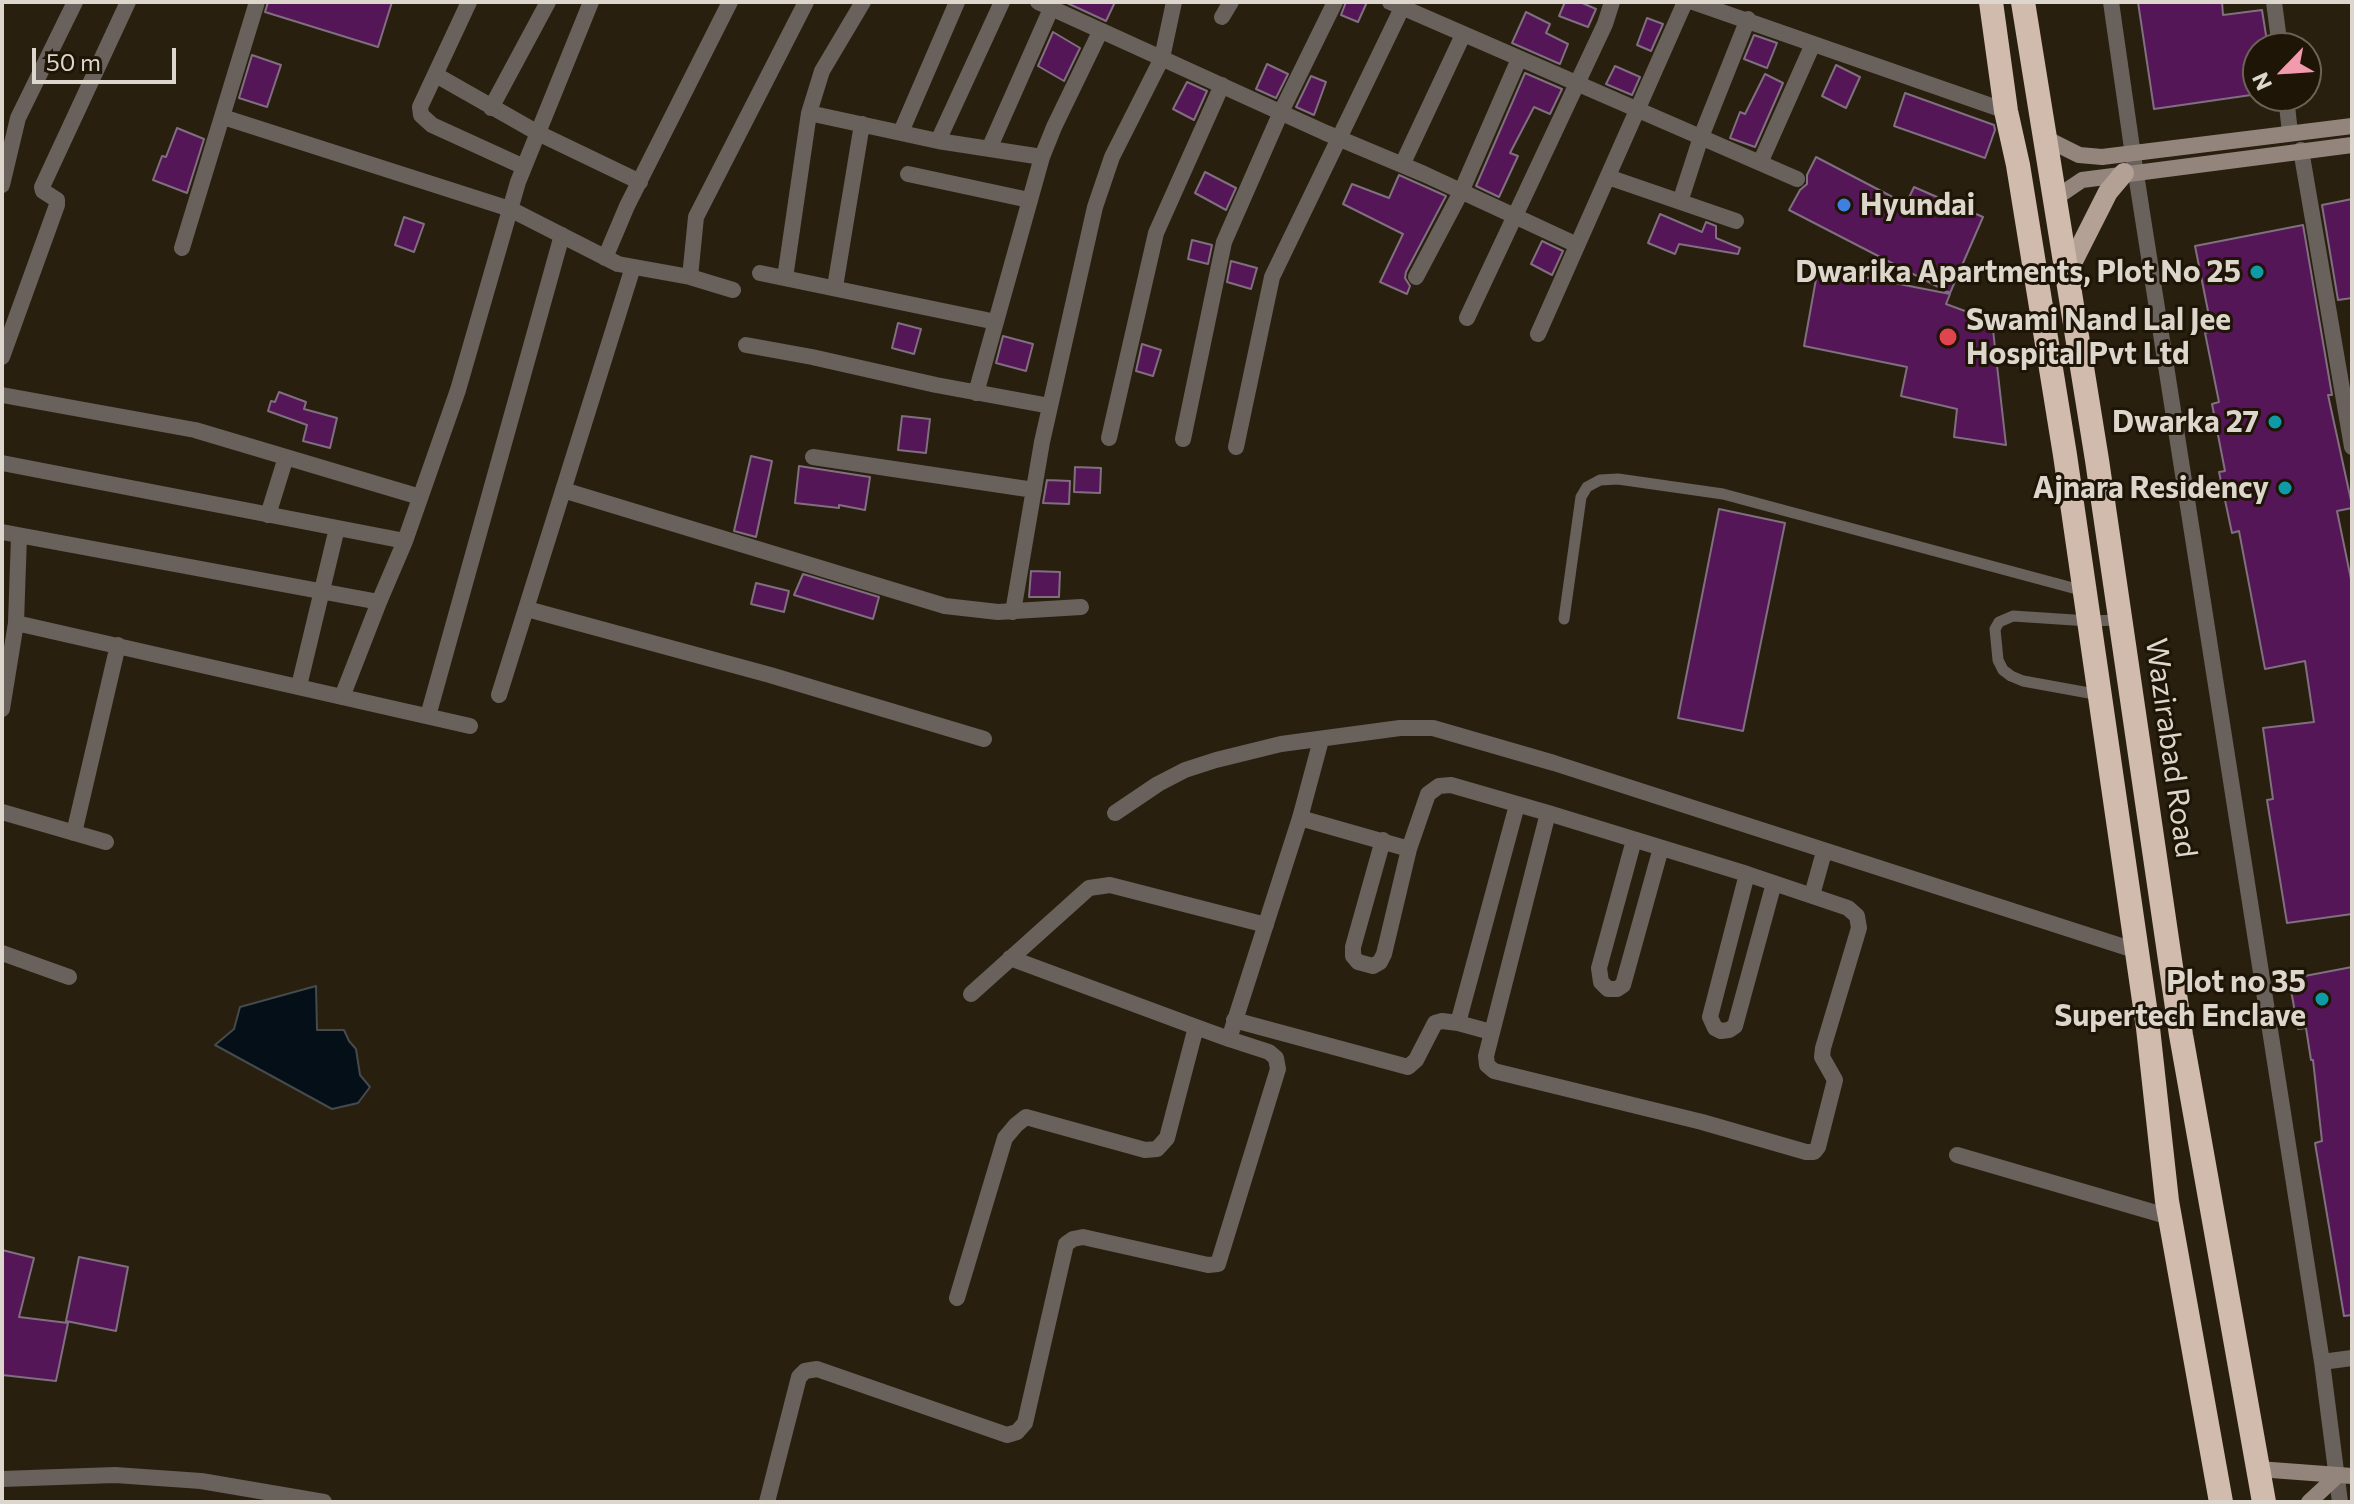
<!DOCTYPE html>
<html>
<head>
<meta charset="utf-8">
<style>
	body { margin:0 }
	#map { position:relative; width:2354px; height:1504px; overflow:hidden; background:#291f0f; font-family:Commissioner,sans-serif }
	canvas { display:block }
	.frame { position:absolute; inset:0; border:4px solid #dcd6cc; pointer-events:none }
	.north { position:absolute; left:2242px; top:32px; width:80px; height:80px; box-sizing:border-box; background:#1f1506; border:2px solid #6b6255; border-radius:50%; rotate:245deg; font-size:22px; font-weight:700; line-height:32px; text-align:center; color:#dcd6cc }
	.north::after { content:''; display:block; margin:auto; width:28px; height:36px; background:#f29aae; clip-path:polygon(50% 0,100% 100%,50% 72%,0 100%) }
	.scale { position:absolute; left:32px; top:48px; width:144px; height:36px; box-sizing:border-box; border:4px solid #dcd6cc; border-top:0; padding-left:10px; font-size:24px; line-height:28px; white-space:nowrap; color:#dcd6cc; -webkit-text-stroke:6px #1f1506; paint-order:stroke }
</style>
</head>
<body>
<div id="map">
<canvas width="2354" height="1504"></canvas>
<div class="frame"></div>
<div class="north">N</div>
<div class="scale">50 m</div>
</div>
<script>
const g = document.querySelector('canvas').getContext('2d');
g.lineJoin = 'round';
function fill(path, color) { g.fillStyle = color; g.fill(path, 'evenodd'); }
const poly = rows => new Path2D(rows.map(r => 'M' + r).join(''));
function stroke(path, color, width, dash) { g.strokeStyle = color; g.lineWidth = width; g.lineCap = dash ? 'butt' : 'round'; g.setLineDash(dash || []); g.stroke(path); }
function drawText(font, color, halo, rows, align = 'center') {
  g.font = font + ' Commissioner,sans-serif'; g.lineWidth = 6; g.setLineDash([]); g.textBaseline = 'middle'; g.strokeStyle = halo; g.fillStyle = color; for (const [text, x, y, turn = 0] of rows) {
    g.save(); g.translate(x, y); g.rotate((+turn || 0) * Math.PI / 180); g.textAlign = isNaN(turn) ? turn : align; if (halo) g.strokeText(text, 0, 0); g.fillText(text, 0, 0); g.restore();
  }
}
const water = poly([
	[316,986,317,1030,344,1030,349,1041,356,1049,360,1075,370,1087,358,1103,332,1109,215,1045,234,1029,240,1007,316,986]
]);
const building = poly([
	[268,2,392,2,378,47,265,12,268,2],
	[1065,2,1115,2,1106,21,1065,2],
	[1346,2,1367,2,1358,22,1341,15,1346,2],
	[1565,2,1580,2,1596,9,1588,27,1559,16,1565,2],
	[2138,2,2222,2,2223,15,2262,10,2268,48,2258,48,2258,94,2154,109,2138,2],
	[1526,12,1550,24,1546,33,1568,44,1560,64,1512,43,1526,12],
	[1647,18,1663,24,1651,51,1637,45,1647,18],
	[1053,32,1080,48,1064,81,1038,66,1053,32],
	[1754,35,1777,43,1767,68,1744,59,1754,35],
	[252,55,281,65,267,107,239,98,252,55],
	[1267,64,1288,74,1276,98,1256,89,1267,64],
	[1836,65,1860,77,1846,108,1822,96,1836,65],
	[1615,66,1640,77,1632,95,1606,84,1615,66],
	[1525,73,1562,89,1550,114,1534,107,1510,153,1518,156,1499,197,1476,186,1525,73],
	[1765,74,1783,83,1755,147,1730,138,1740,112,1745,114,1765,74],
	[1311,76,1326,82,1314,115,1296,107,1311,76],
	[1187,82,1207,91,1194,120,1173,109,1187,82],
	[1905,93,1994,125,1995,130,1985,158,1894,126,1905,93],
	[177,128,204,139,187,193,153,180,162,156,166,157,177,128],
	[1816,157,1906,204,1914,187,1983,217,1950,293,1789,210,1800,190,1807,184,1807,175,1816,157],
	[1205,172,1236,188,1226,210,1195,193,1205,172],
	[1399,175,1446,196,1406,272,1405,278,1410,286,1407,294,1380,282,1403,234,1343,204,1352,184,1389,198,1399,175],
	[2352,199,2352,298,2338,300,2322,205,2352,199],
	[1660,214,1702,232,1706,222,1716,226,1716,238,1740,248,1738,254,1679,244,1675,254,1648,243,1660,214],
	[404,217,424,224,414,252,395,245,404,217],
	[2303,225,2332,395,2328,395,2352,505,2352,508,2337,511,2352,584,2352,914,2287,923,2267,800,2273,799,2263,728,2314,722,2305,661,2265,669,2239,531,2232,533,2219,472,2225,471,2212,404,2219,402,2205,333,2212,331,2195,246,2303,225],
	[1192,240,1212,245,1208,264,1188,259,1192,240],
	[1542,241,1563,251,1552,275,1531,264,1542,241],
	[1231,261,1257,268,1251,289,1227,282,1231,261],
	[1818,268,1950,294,1946,304,1992,321,2006,445,1954,437,1957,409,1901,396,1907,367,1804,346,1818,268],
	[898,323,921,329,914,354,892,348,898,323],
	[1003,336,1033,344,1026,371,996,363,1003,336],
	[1142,344,1161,350,1153,376,1136,371,1142,344],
	[279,392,306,402,304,409,337,418,330,448,303,441,307,425,268,411,271,401,275,402,279,392],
	[902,416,930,419,926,453,898,450,902,416],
	[751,456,772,461,756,537,734,531,751,456],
	[799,466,870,477,865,510,839,505,839,508,795,503,799,466],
	[1075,467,1101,468,1100,493,1074,492,1075,467],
	[1047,480,1070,481,1069,504,1043,503,1047,480],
	[1719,509,1785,523,1743,731,1678,718,1719,509],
	[1031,571,1060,572,1059,597,1029,597,1031,571],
	[803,574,879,597,873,619,794,595,803,574],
	[756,583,789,591,784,612,751,604,756,583],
	[2352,967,2352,1315,2344,1316,2315,1143,2322,1141,2313,1060,2311,1060,2306,1028,2298,1029,2289,979,2352,967],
	[2,1250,34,1258,19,1317,68,1323,56,1381,2,1375,2,1250],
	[79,1257,128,1267,116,1331,66,1321,79,1257]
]);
const lane = poly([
	[1564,619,1581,497,1587,487,1600,480,1618,479,1723,494,2084,591],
	[2100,695,2023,681,2011,676,2003,670,1998,660,1995,629,1999,622,2013,616,2089,621,2120,620]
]);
const street = poly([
	[469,2,420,107,421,115,432,125,524,167],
	[1038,2,1326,133,1424,174,1577,245],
	[1390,2,1797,179],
	[1693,2,2006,111],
	[2111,2,2133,155,2322,1362,2340,1502],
	[2274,2,2280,48],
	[1222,17,1231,2],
	[436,75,538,133,640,182],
	[2286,96,2290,133],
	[491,108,548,2],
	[809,113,938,141,1042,157],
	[223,117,510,209,618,264,690,277,733,290],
	[901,132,957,2],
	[938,141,1002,2],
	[989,149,1054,2],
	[2301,150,2352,447],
	[1760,163,1813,44],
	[1402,165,1463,35],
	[908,174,1029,200],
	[1608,177,1736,221],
	[2,185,18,118,75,2],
	[1680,202,1701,137,1748,19],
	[182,248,257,2],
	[605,258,627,206,730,2],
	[760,273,996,322],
	[690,277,696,217,806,2],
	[1416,277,1461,192,1519,59],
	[785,278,809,113,822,71,863,2],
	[835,287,862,124],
	[1467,318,1605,24,1612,2],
	[1538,334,1685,2],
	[746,345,812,357,936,385,1050,406],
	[2,357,57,205,57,200,43,191,42,187,128,2],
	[976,393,1042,157,1054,127,1100,32],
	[2,395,195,430,420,497],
	[1109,438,1156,233,1222,85],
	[1183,439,1224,242,1281,112,1335,2],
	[1236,447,1272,277,1402,8],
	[813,457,1034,490],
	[2,463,405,541],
	[563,490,945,606,998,612,1081,607],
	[268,515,286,457],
	[2,532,379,602,405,541,458,390,518,182,591,2],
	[527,609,770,675,984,739],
	[1013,612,1042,442,1095,207,1112,157,1162,58,1174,2],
	[16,623,470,726],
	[299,686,337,528],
	[499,695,633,267],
	[342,697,379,602],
	[2,709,16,623,19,536],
	[428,716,562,235],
	[2,812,106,842],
	[1115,813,1158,784,1185,770,1216,760,1281,744,1400,728,1433,728,1554,763,2137,951],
	[1300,818,1409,849,1428,794,1439,786,1451,785,1548,813,1747,874,1848,908,1857,916,1859,928,1823,1048,1822,1057,1835,1080,1818,1147,1814,1152,1806,1152,1702,1122,1494,1071,1487,1065,1486,1056,1548,813],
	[74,833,118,645],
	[1383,840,1353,947,1353,956,1358,962,1373,966,1380,962,1384,954,1409,849],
	[1634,840,1599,968,1601,982,1608,989,1617,989,1623,985,1661,848],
	[1747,874,1710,1017,1715,1028,1721,1031,1729,1030,1735,1026,1774,883],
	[1812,895,1824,852],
	[2,953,69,977],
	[971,994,1089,888,1110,885,1266,925],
	[1234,1020,1408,1067,1416,1060,1435,1023,1442,1021,1458,1023],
	[1196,1027,1229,1039],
	[1491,1032,1458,1023,1517,805],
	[1957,1155,2170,1217],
	[957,1298,1005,1138,1016,1125,1026,1117,1145,1150,1157,1149,1167,1138,1196,1027,1010,958],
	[2322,1362,2352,1358],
	[2,1479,115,1475,201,1481,324,1502],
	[767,1502,799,1377,805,1371,817,1369,1007,1435,1017,1432,1025,1423,1066,1244,1073,1239,1083,1237,1208,1265,1218,1264,1278,1069,1276,1058,1269,1052,1229,1039,1300,818,1321,740]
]);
const secondary = poly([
	[2045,138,2079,155,2102,157,2352,126],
	[2054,199,2082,180,2352,145],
	[2258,1469,2352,1476],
	[2309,1502,2337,1476]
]);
const primary = poly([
	[2066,275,2108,192,2124,173]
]);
const highway = poly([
	[1991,2,2006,111,2018,165,2065,455,2148,1028,2167,1201,2221,1502],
	[2023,2,2097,460,2181,1035,2264,1502]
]);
const markers = [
	[1844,205,8,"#3f7fe0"],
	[2257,272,8,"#0f9aa8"],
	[1948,337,10,"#e0444e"],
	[2275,422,8,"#0f9aa8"],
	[2285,488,8,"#0f9aa8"],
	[2322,999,8,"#0f9aa8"]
];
const poiNames = [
	["Hyundai",1860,205,"left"],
	["Dwarika Apartments, Plot No 25",2241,272],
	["Swami Nand Lal Jee",1966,320,"left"],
	["Hospital Pvt Ltd",1966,354,"left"],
	["Dwarka 27",2259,422],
	["Ajnara Residency",2269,488],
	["Plot no 35",2306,982],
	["Supertech Enclave",2306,1016]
];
const streetNames = [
	["Wazirabad Road",2171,748,82]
];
fill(water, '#040f17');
stroke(water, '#454b4d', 2);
fill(building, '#541657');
stroke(building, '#7f6f7f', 2);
stroke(lane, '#69615b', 11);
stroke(street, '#69615b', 16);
stroke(secondary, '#93857c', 16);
stroke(primary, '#b3a196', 20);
stroke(highway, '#d0bbad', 24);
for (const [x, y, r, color] of markers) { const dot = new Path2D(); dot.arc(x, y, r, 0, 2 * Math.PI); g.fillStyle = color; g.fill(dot); stroke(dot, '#1f1506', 3); }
drawText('bold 30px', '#dcd6cc', '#1f1506', poiNames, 'right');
drawText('30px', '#dcd6cc', '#1f1506', streetNames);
</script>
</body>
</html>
